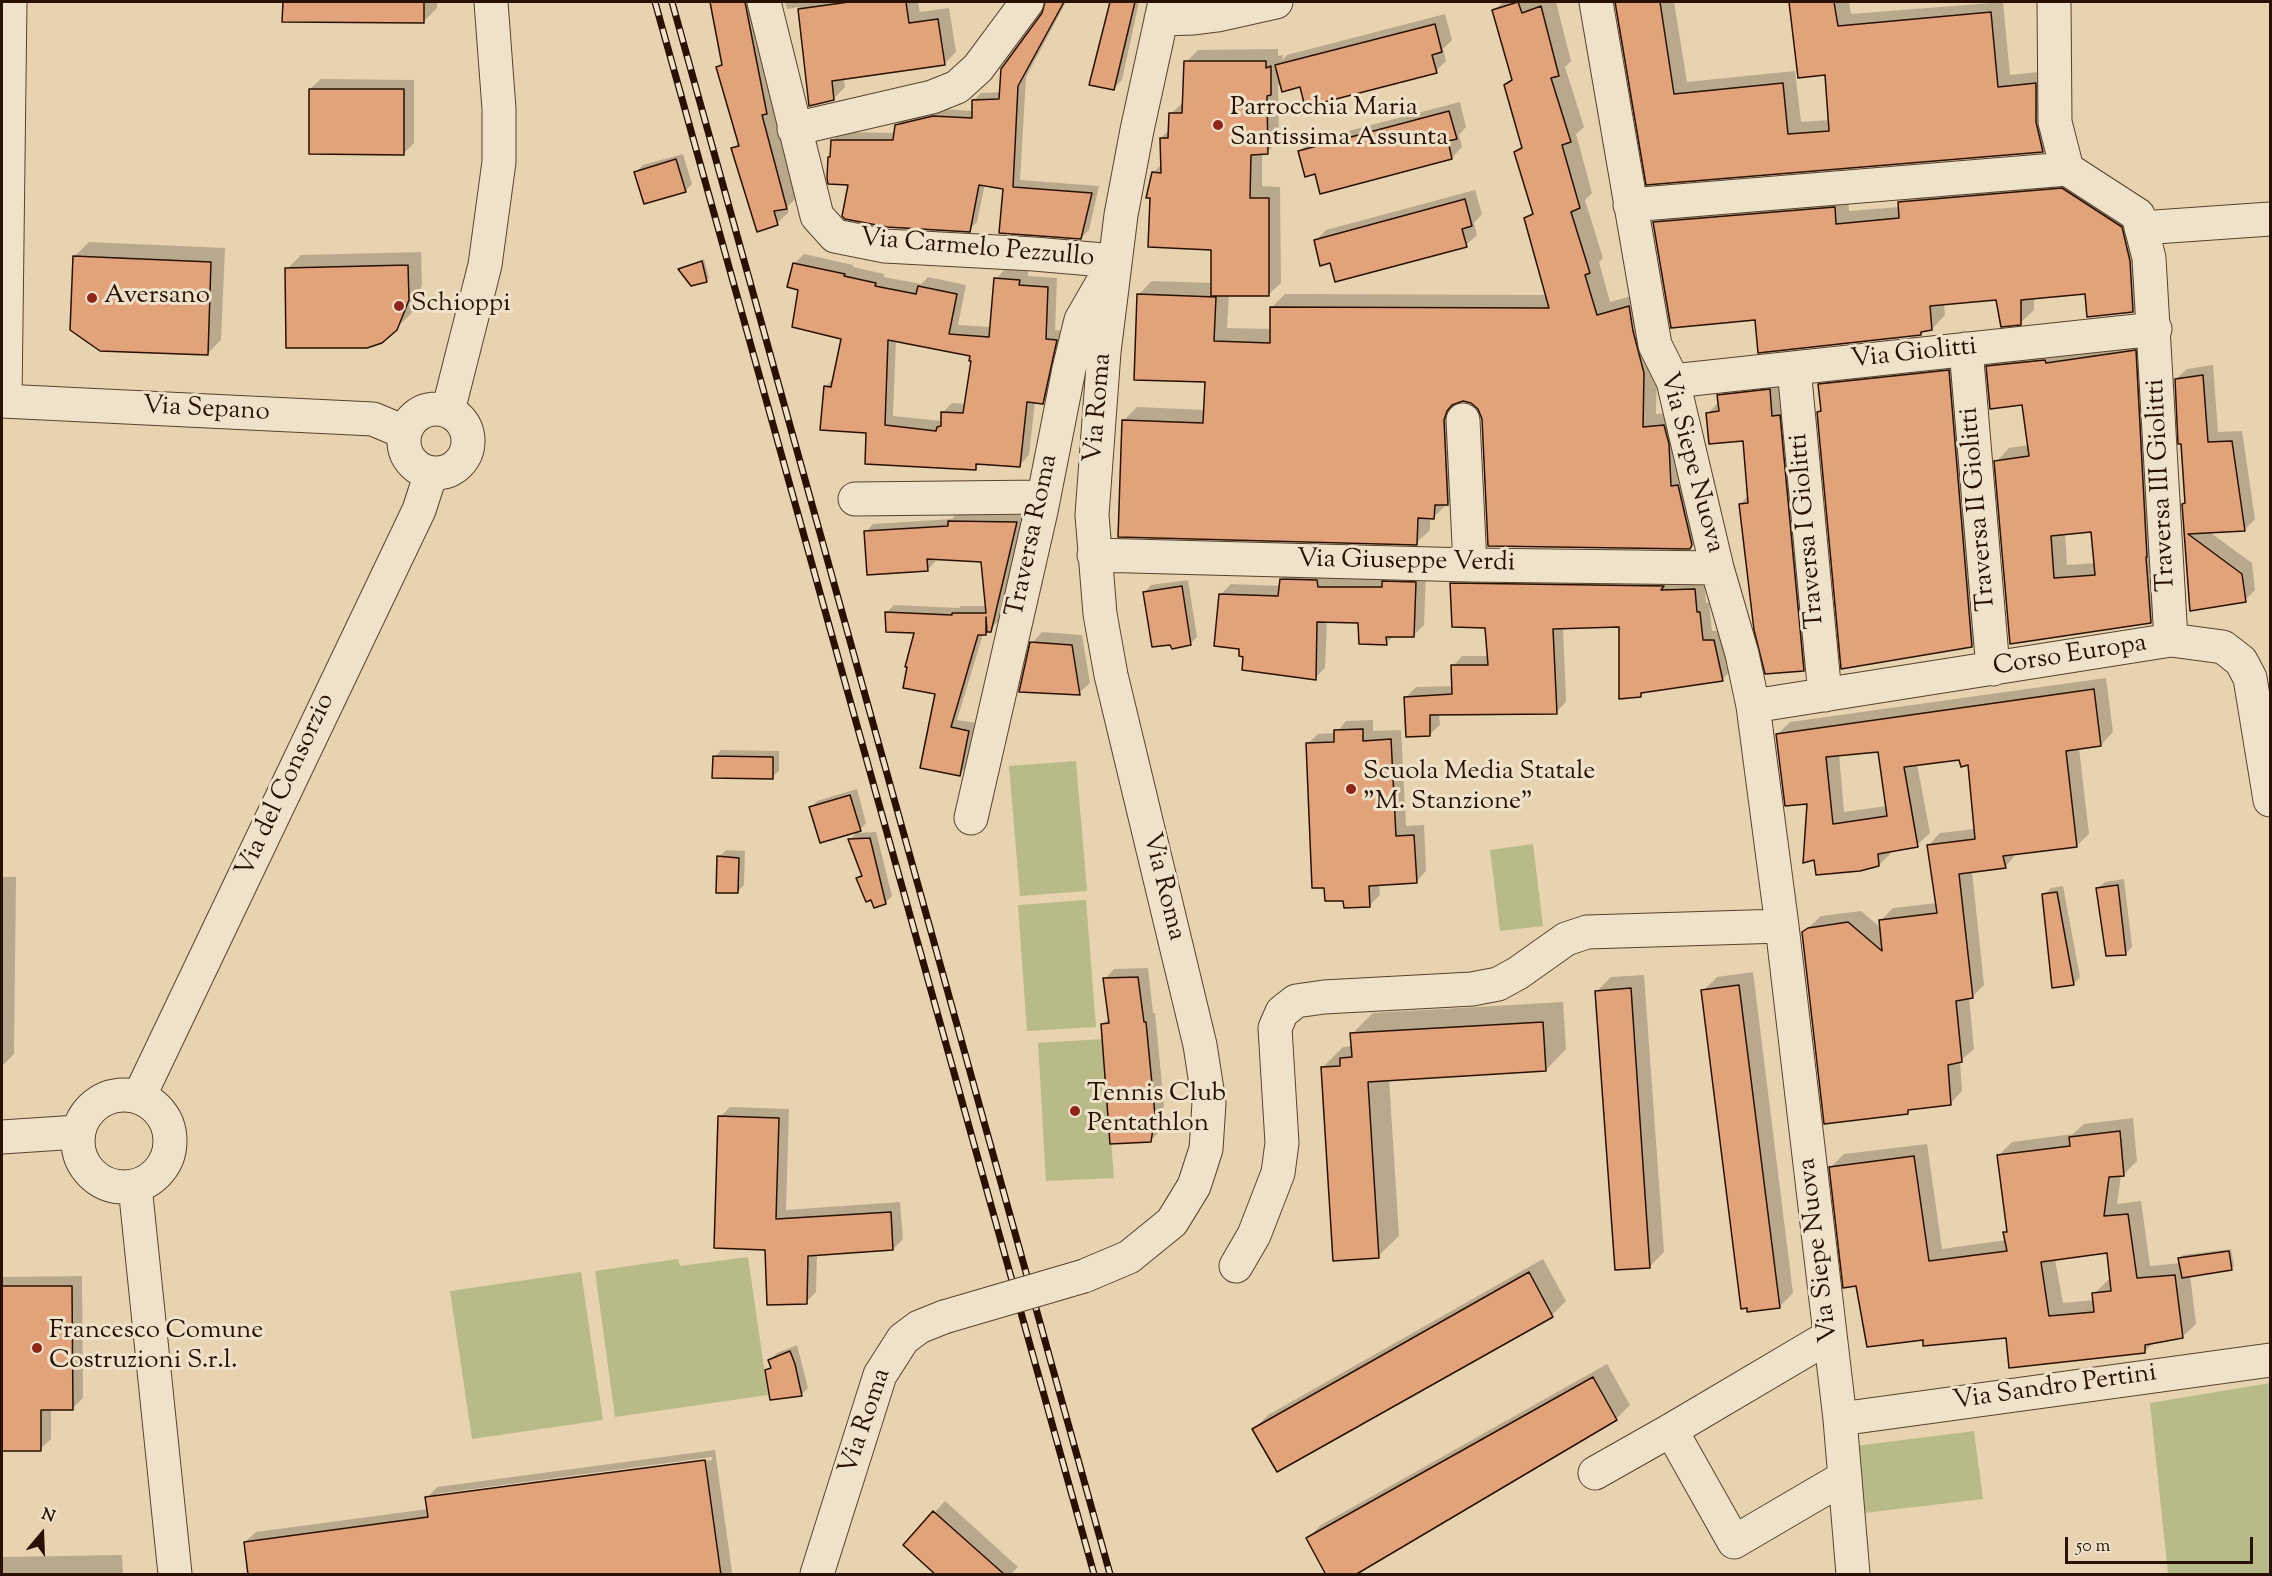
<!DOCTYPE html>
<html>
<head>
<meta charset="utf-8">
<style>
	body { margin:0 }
	#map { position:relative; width:2272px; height:1576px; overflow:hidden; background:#e7d3af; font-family:"Sorts Mill Goudy",serif }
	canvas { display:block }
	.frame { position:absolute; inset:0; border:3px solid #281100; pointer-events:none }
	.north { position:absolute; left:12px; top:1504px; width:60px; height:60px; -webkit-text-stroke:4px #efe2cb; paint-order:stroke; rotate:19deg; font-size:16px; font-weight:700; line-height:24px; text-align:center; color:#281100 }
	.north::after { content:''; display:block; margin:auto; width:21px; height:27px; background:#281100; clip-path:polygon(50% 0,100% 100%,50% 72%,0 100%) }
	.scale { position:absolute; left:2065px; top:1537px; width:188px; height:27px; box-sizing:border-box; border:3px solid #281100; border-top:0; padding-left:8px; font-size:18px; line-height:21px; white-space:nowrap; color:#281100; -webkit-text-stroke:4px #efe2cb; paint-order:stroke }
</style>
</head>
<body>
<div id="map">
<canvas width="2272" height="1576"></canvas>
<div class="frame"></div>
<div class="north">N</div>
<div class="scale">50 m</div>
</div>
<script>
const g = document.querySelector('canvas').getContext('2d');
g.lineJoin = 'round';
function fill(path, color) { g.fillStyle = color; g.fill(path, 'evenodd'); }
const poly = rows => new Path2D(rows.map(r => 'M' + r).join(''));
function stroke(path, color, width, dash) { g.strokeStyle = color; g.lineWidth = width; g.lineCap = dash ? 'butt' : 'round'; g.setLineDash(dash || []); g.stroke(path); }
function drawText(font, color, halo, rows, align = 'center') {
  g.font = font + ' "Sorts Mill Goudy",serif'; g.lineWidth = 6; g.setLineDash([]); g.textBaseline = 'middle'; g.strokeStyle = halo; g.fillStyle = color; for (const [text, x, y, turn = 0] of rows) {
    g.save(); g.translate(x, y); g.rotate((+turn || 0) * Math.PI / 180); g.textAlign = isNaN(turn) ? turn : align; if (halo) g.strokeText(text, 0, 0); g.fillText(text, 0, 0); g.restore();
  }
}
const green = poly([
	[1076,761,1087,891,1020,896,1009,766],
	[1533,844,1543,926,1500,931,1490,850],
	[1086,900,1096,1027,1027,1031,1018,905],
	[1103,1039,1114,1178,1046,1181,1038,1043],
	[748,1257,768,1395,615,1417,595,1271,678,1259,680,1266],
	[581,1272,603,1420,472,1439,450,1291],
	[2270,1383,2270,1574,2168,1574,2150,1403],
	[1974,1431,1983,1499,1864,1513,1855,1446]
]);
const shadow = poly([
	[284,2,437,2,437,8,423,22,284,20],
	[711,2,758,2,798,196,787,207,789,212,777,223,733,148,739,142,717,68,723,62],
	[785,2,918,2,920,12,949,8,956,52,944,64,844,78,845,87,833,99,810,104,799,7,787,9],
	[1046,2,1066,2,1026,77,1020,180,1099,186,1089,230,1081,238,1005,187,985,184,977,222,969,230,849,183,829,157,832,154,833,140,841,132,896,133,897,125,905,117,942,109,973,111,973,101,981,93,1001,92,1043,14],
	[1111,2,1139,2,1122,80,1114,88,1091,84],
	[1503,2,1556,2,1571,61,1565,67,1584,127,1576,134,1592,193,1585,200,1603,258,1599,262,1610,302,1642,293,1657,359,1656,414,1678,412,1703,533,1689,547,1483,419,1480,409,1472,402,1463,400,1458,401,1457,406,1461,490,1434,517,1430,517,1430,530,1416,543,1123,421,1137,407,1205,410,1206,381,1138,295,1152,281,1213,283,1212,249,1153,173,1162,164,1161,138,1170,129,1170,114,1184,102,1186,62,1198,50,1278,49,1278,56,1283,55,1282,60,1287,55,1445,14,1452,40,1443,49,1446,61,1436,71,1301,85,1281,82,1278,85,1279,140,1267,152,1262,153,1262,186,1280,187,1281,283,1268,295,1229,295,1227,328,1271,329,1271,308,1285,294,1547,295,1526,219,1534,211,1515,152,1523,145,1506,85,1513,78,1494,10],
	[1616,2,1674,2,1687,82,1795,71,1801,122,1830,120,1826,73,1800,76,1791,2,1849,2,1851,14,2003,2,2010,75,2048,71,2055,138,2043,151,1648,183],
	[321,79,414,80,414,143,403,154,310,89],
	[1460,102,1466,127,1459,135,1462,147,1452,158,1300,151,1310,141],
	[683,154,692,184,685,191,636,172,643,165],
	[2076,175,2135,213,2146,297,2133,311,2087,292,2034,297,2034,310,2020,323,1998,299,1944,304,1945,315,1932,329,1925,330,1920,334,1756,318,1654,222,1668,209,1848,194,1849,211,1900,207,1899,202,1913,189],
	[1475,190,1482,214,1474,223,1477,235,1466,245,1315,241,1326,230],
	[89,242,225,248,221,340,207,354,75,256],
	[421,252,422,285,411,314,396,328,287,269,301,255],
	[804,254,853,265,853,267,884,274,884,277,921,284,928,277,966,285,958,325,991,327,996,279,1005,269,1028,271,1028,276,1057,278,1055,330,1065,331,1052,393,1042,402,1035,402,1029,455,1020,465,981,463,975,468,868,431,825,387,834,378,843,338,800,289,794,264],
	[896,340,971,355,966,404,952,403,943,412,943,421,893,416],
	[704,259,709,278,706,280,680,269],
	[2148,337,2164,609,2151,622,2011,642,1996,462,2009,448,2029,445,2023,404,1988,367,2001,353],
	[2093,531,2096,563,2067,565,2065,533],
	[1962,357,1985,633,1972,646,1819,412,1823,408,1820,385,1833,371],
	[2213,365,2218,432,2242,431,2255,519,2244,530,2208,531,2252,563,2255,590,2245,600,2187,552,2183,442,2176,379,2187,369],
	[1784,376,1817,656,1803,670,1740,504,1749,495,1744,439,1708,413,1720,401,1719,396,1733,382],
	[957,513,1024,515,998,622,983,634,957,720,976,723,967,766,959,774,916,631,886,613,894,605,959,608,961,606,986,606,982,561,935,558,935,562,927,570,866,532,873,524,952,519],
	[1292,569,1426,572,1424,625,1413,636,1394,636,1386,643,1360,622,1327,621,1325,668,1315,678,1245,656,1220,595,1231,584,1281,586,1281,579],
	[1461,574,1704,580,1706,603,1709,603,1712,631,1723,631,1732,670,1722,679,1645,691,1640,696,1620,626,1563,627,1566,702,1556,712,1439,714,1440,725,1430,734,1406,697,1416,687,1453,686,1453,666,1462,656,1489,656,1487,626,1451,584],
	[1188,580,1197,637,1190,644,1170,644,1145,592,1151,585],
	[1042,632,1082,635,1090,683,1079,693,1032,643],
	[2106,678,2113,732,2101,745,2079,748,2089,834,2076,846,2017,853,2005,867,1972,871,1984,985,1972,997,1969,998,1974,1049,1960,1061,1962,1091,1950,1104,1912,1108,1907,1113,1803,933,1821,916,1861,911,1881,928,1881,920,1893,908,1937,903,1928,846,1940,833,1975,829,1970,764,1960,758,1917,764,1930,833,1917,845,1891,850,1891,853,1879,865,1808,802,1777,735,1790,722],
	[1880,750,1887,806,1844,812,1839,754],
	[1373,720,1373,731,1401,730,1406,826,1424,825,1426,871,1416,882,1379,884,1380,895,1369,906,1307,744,1318,734,1336,733,1346,721],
	[721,750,779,751,779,771,772,777,715,757],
	[857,789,866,823,860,830,811,808,817,801],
	[876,832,892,896,885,903,871,898,858,878,862,874,850,840,856,833],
	[726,850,745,851,744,885,737,892,719,857],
	[2,877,16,877,14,1054,4,1064,2,1064],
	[2124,879,2132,947,2125,954,2098,888,2105,882],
	[2063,886,2080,977,2074,984,2044,895,2051,888],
	[1148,968,1153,1013,1155,1013,1164,1105,1160,1131,1151,1140,1103,1025,1109,1018,1105,979,1114,969],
	[1753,972,1793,1293,1779,1307,1703,991,1717,977],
	[1644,975,1664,1252,1650,1266,1597,991,1611,977],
	[1563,1002,1566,1049,1546,1070,1389,1079,1399,1236,1378,1256,1323,1067,1343,1047,1353,1046,1352,1034,1373,1013],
	[730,1107,789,1109,786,1210,900,1202,903,1239,893,1249,817,1254,816,1292,806,1302,767,1249,720,1117],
	[2133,1118,2137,1161,2124,1174,2121,1175,2117,1204,2141,1201,2150,1266,2181,1263,2180,1258,2183,1255,2231,1249,2234,1266,2231,1269,2190,1275,2196,1324,2182,1337,2155,1341,2145,1351,2007,1336,1924,1339,1857,1285,1831,1167,1844,1154,1927,1144,1942,1249,2006,1240,2005,1233,2008,1230,1999,1155,2012,1142,2073,1134,2084,1124],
	[2108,1252,2111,1280,2108,1280,2094,1294,2095,1300,2063,1303,2055,1259],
	[1543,1259,1566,1301,1552,1315,1278,1470,1254,1429,1268,1415],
	[82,1276,83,1398,72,1409,51,1408,51,1439,40,1449,2,1450,2,1277],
	[797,1345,808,1388,801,1395,767,1371,772,1366,770,1360,777,1353],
	[1607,1364,1630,1405,1616,1419,1307,1539,1321,1525],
	[715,1450,732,1572,730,1574,250,1574,245,1542,256,1532,428,1509,427,1498,437,1487],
	[712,1457,712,1460,436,1497,436,1494],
	[945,1501,1018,1567,1011,1574,938,1574,905,1545],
	[122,1555,123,1574,2,1574,2,1557]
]);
const building = poly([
	[283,2,424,2,424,23,282,22,283,2],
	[710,2,745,2,767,114,762,115,787,209,774,211,778,225,757,232,731,148,739,146,716,67,722,65,710,2],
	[849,2,906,2,909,23,938,19,945,65,832,81,834,100,809,106,798,9,849,2],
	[1045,2,1064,2,1018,86,1013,187,1092,193,1081,239,999,233,1003,189,979,185,970,232,887,227,845,219,842,216,848,185,828,184,827,178,828,157,830,157,831,140,893,140,895,125,933,116,972,118,972,100,999,99,1001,69,1042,13,1045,2],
	[1110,2,1135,2,1114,90,1089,85,1110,2],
	[1518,2,1522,13,1541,6,1559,76,1551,78,1571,142,1562,145,1580,208,1571,212,1590,273,1585,275,1597,315,1629,306,1633,331,1644,373,1643,427,1664,425,1669,444,1671,486,1678,485,1692,545,1690,549,1488,546,1482,419,1478,409,1471,403,1463,401,1452,405,1447,411,1444,420,1448,505,1435,505,1434,519,1418,518,1417,545,1118,537,1122,420,1203,423,1205,382,1134,380,1137,294,1216,297,1214,341,1270,343,1270,307,1549,308,1524,218,1533,214,1514,152,1522,148,1504,85,1512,80,1492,10,1518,2],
	[1615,2,1660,2,1674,94,1783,83,1788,134,1829,131,1825,75,1798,78,1789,2,1834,2,1838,26,1991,12,1998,87,2036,83,2036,122,2043,152,1646,185,1615,2],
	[1435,24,1442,52,1432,55,1437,73,1305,107,1300,87,1282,92,1275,65,1435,24],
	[1184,61,1266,61,1266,68,1271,66,1271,95,1267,96,1268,154,1251,155,1250,198,1269,198,1269,296,1211,296,1211,250,1148,247,1150,198,1146,198,1152,172,1161,173,1160,138,1168,138,1169,113,1182,113,1184,61],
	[309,89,404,89,404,155,309,154,309,89],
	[1449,111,1457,139,1448,141,1452,159,1320,194,1315,174,1305,177,1298,151,1449,111],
	[676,159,686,192,644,204,634,172,676,159],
	[2062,188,2122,227,2130,261,2133,312,2087,317,2085,294,2021,300,2021,325,2001,327,1996,300,1930,306,1932,330,1921,332,1921,335,1758,353,1755,320,1671,328,1653,222,1835,207,1836,224,1899,218,1898,202,2062,188],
	[1465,199,1472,226,1462,229,1467,247,1335,282,1330,263,1320,266,1314,240,1465,199],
	[73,256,211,262,208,355,100,351,70,330,73,256],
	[702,261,707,282,691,286,678,269,702,261],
	[793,263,845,274,844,276,876,283,875,286,916,294,918,286,957,294,949,334,989,337,994,278,1020,280,1019,285,1048,287,1046,339,1057,340,1043,404,1027,402,1020,467,976,464,976,470,865,464,866,433,820,430,824,386,831,387,841,339,792,327,798,290,787,287,793,263],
	[888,340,970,356,969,361,971,361,963,413,941,412,941,426,937,427,936,431,885,425,888,340],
	[408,265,409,300,397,330,382,343,367,348,286,348,285,268,408,265],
	[2136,350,2147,557,2146,557,2151,623,2010,644,1994,461,2029,456,2022,405,1990,409,1986,366,2045,360,2046,363,2136,350],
	[2091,532,2095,575,2054,578,2051,536,2091,532],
	[1949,370,1972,647,1841,669,1817,412,1821,411,1818,384,1949,370],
	[2203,375,2208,442,2232,441,2245,531,2188,534,2242,574,2246,602,2190,611,2182,504,2185,503,2181,444,2178,444,2175,379,2203,375],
	[1770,389,1772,416,1780,415,1804,671,1765,674,1754,630,1739,504,1748,503,1743,441,1709,444,1706,413,1719,411,1717,395,1770,389],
	[948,521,1017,522,991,632,987,632,986,617,986,635,978,635,951,727,969,731,960,776,920,768,935,694,903,688,907,667,905,667,914,633,886,632,885,612,952,615,952,613,986,613,981,562,927,559,928,571,867,575,864,531,948,526,948,521],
	[1280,579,1317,580,1318,587,1382,587,1382,581,1416,582,1414,637,1386,637,1387,645,1359,644,1358,623,1317,622,1316,680,1242,670,1243,657,1239,656,1239,649,1214,646,1219,594,1278,596,1280,579],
	[1450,583,1664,586,1661,590,1695,589,1697,612,1700,612,1703,640,1714,640,1723,681,1641,693,1641,697,1619,699,1619,627,1553,629,1557,714,1430,715,1430,736,1406,737,1404,697,1452,694,1451,665,1488,665,1485,628,1452,627,1450,583],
	[1182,586,1191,645,1172,649,1170,645,1152,647,1143,592,1182,586],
	[1030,642,1072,645,1080,695,1019,692,1030,642],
	[2094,689,2101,746,2066,751,2077,847,2003,856,2006,868,1959,874,1973,998,1956,1001,1962,1062,1948,1065,1951,1105,1908,1110,1908,1114,1824,1124,1802,932,1808,928,1848,922,1882,951,1879,920,1937,913,1927,845,1975,839,1968,765,1961,767,1959,760,1904,767,1918,847,1878,854,1879,866,1860,871,1816,875,1814,860,1803,863,1807,804,1785,806,1776,734,2094,689],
	[1878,752,1887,816,1833,824,1826,757,1878,752],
	[1363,729,1363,741,1391,739,1396,836,1414,835,1417,883,1369,886,1370,907,1344,908,1343,901,1325,901,1324,888,1312,888,1306,743,1334,742,1334,730,1363,729],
	[713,756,773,757,773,779,712,778,713,756],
	[850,795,861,831,820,843,809,807,850,795],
	[870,838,886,904,874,908,871,900,866,902,856,878,862,876,848,839,870,838],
	[717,856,739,858,738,893,716,893,717,856],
	[2118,885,2126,955,2106,956,2096,888,2118,885],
	[2057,892,2074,985,2052,988,2042,894,2057,892],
	[1138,977,1144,1022,1146,1022,1155,1115,1151,1142,1110,1144,1101,1024,1109,1023,1103,978,1138,977],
	[1739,985,1780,1308,1747,1312,1747,1308,1741,1309,1701,990,1739,985],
	[1631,988,1650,1268,1615,1270,1595,991,1631,988],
	[1543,1022,1546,1071,1368,1082,1379,1258,1333,1261,1321,1067,1340,1066,1340,1058,1352,1057,1350,1033,1543,1022],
	[718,1116,779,1118,776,1219,891,1212,893,1250,808,1256,807,1304,767,1305,765,1250,714,1248,718,1116],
	[2120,1131,2124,1176,2109,1177,2104,1216,2128,1214,2137,1278,2175,1275,2183,1338,2145,1345,2145,1353,2009,1368,2006,1338,1923,1346,1923,1340,1867,1347,1856,1286,1843,1288,1829,1167,1914,1156,1929,1261,2007,1251,2003,1232,2007,1232,1997,1155,2070,1146,2069,1137,2120,1131],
	[2107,1253,2111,1291,2092,1293,2094,1312,2049,1316,2041,1262,2107,1253],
	[2229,1251,2232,1270,2182,1278,2178,1258,2229,1251],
	[1529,1272,1553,1317,1277,1472,1252,1429,1529,1272],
	[2,1286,72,1286,73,1410,41,1410,41,1451,2,1451,2,1286],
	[790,1351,795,1364,802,1396,770,1400,765,1370,771,1368,768,1360,790,1351],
	[1593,1377,1617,1420,1355,1575,1326,1575,1306,1538,1593,1377],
	[705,1460,721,1575,248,1575,244,1542,428,1517,425,1497,705,1460],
	[933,1511,1005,1575,936,1575,903,1545,933,1511]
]);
const minor = poly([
	[764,2,817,216,835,236,885,246,1034,254,1115,261,1081,320,1069,369,1041,511,971,818],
	[1596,2,1655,345,1673,381,1717,568,1742,654,1753,706,1782,926,1840,1419,1853,1574],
	[2054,2,2055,122,2067,169,2138,215,2149,258,2171,640],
	[1161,19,1194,18,1218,15,1276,2],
	[794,129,932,97,957,87,978,68,1027,2],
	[1630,205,2067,169],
	[2141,228,2270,219],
	[1966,349,1993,669],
	[1794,368,1825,695],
	[1673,381,2155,329],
	[2,401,373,419,404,432],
	[5,401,10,2],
	'404 441a32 32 0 1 1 64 0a32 32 0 1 1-64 0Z',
	[448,411,485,265,499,162,499,109,491,2],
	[1463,420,1470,565],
	[855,499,1044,497],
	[1094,555,1470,565,1717,568],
	[1753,706,2171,640,2223,647,2241,661,2250,678,2270,800],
	'78 1141a46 46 0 1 1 92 0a46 46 0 1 1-92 0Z',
	[139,1097,419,510,431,473],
	[2,1137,78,1132],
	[135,1186,175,1574],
	[1236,1266,1254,1235,1278,1173,1282,1143,1275,1028,1282,1012,1296,1001,1324,997,1472,989,1498,984,1518,973,1566,939,1587,932,1782,926],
	[1084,1276,1129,1257,1172,1222,1194,1186,1206,1149,1209,1103,1200,1045,1111,675,1100,614,1092,515,1104,352,1121,215,1137,130,1165,2],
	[1840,1419,2270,1360],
	[1671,1430,1734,1542,1845,1477],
	[1595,1473,1671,1430,1830,1336],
	[817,1574,880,1375,903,1339,919,1327,944,1317]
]);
const rail = poly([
	[655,2,1094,1574],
	[672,2,1110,1574]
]);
const minorBridge = poly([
	[944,1317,1084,1276]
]);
const markers = [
	[1218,125,6,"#8f2418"],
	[92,298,6,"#8f2418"],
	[399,306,6,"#8f2418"],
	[1351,789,6,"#8f2418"],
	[1075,1111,6,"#8f2418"],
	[37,1348,6,"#8f2418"]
];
const poiNames = [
	["Parrocchia Maria",1230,110],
	["Santissima Assunta",1230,140],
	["Aversano",104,298],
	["Schioppi",411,306],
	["Scuola Media Statale",1363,774],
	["\"M. Stanzione\"",1363,804],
	["Tennis Club",1087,1096],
	["Pentathlon",1087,1126],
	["Francesco Comune",49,1333],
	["Costruzioni S.r.l.",49,1363]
];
const streetNames = [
	["Via Carmelo Pezzullo",977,250,5],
	["Via Giolitti",1914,355,-6],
	["Via Roma",1100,408,-85],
	["Via Sepano",206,411,3],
	["Via Siepe Nuova",1690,463,75],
	["Traversa III Giolitti",2163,485,-93],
	["Traversa II Giolitti",1980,509,-95],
	["Traversa I Giolitti",1809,531,-95],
	["Traversa Roma",1034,536,-78],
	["Via Giuseppe Verdi",1406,563,1],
	["Corso Europa",2070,657,-9],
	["Via del Consorzio",287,786,-65],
	["Via Roma",1162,887,76],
	["Via Siepe Nuova",1820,1250,-97],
	["Via Sandro Pertini",2055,1389,-8],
	["Via Roma",867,1422,-71]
];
fill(green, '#b8bb88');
fill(shadow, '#0003');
fill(building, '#e2a27a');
stroke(building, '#281100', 1.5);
stroke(minor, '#58422c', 35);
stroke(minor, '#efe2cb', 33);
stroke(rail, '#281100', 7);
stroke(rail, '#efe2cb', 4.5, [14]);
stroke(minorBridge, '#58422c', 35, []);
stroke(minorBridge, '#efe2cb', 33);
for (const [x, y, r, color] of markers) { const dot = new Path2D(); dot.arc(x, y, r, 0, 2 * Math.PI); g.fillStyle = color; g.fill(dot); stroke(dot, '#efe2cb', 2); }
drawText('26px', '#281100', '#efe2cb', poiNames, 'left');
drawText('26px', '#281100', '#efe2cb', streetNames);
</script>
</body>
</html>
